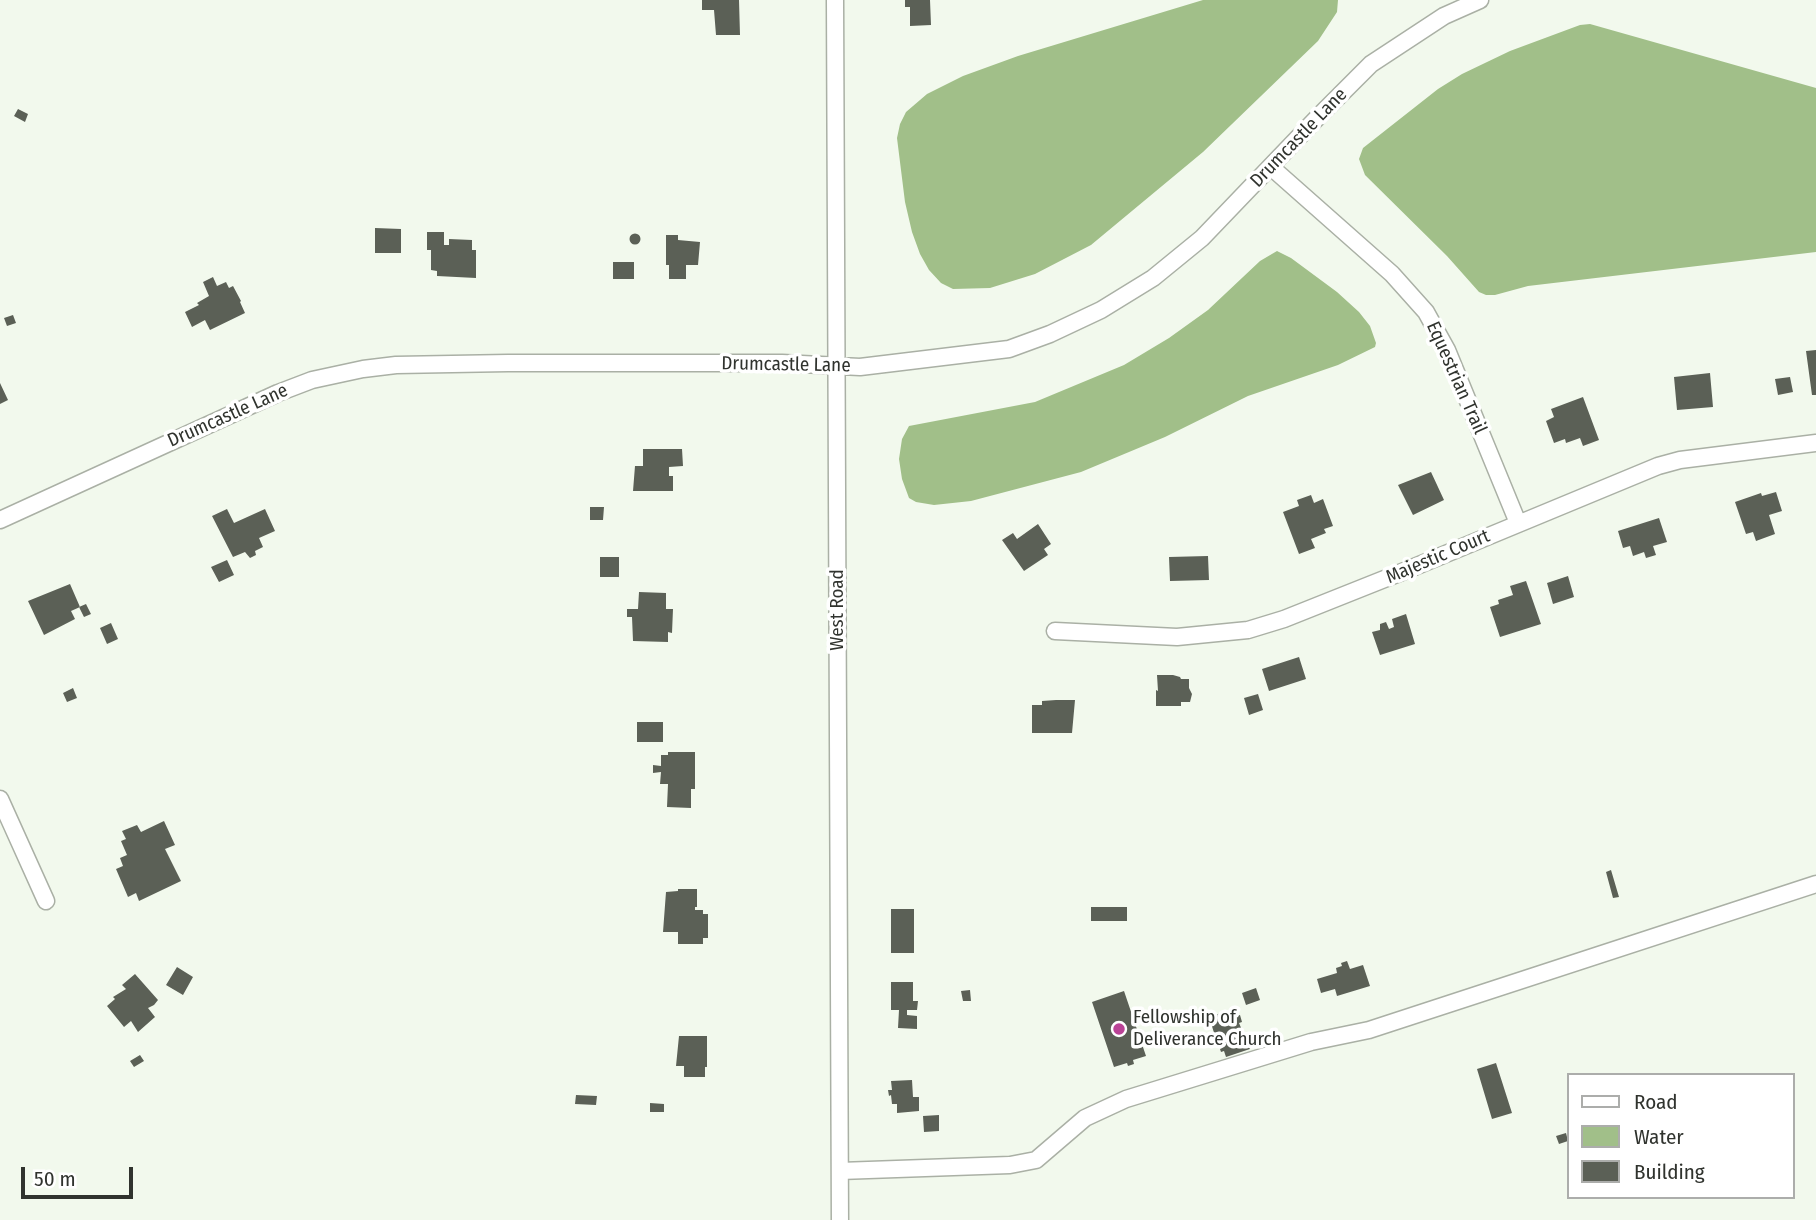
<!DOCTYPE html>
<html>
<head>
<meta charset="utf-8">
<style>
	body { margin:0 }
	#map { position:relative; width:1816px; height:1220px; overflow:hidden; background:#f2f9ed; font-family:"Fira Sans Condensed",sans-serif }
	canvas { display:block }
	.legend { position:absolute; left:1567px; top:1073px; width:228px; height:126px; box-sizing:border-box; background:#fff; border:2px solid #acadab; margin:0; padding:9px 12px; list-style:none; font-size:21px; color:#30332e }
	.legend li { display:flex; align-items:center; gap:14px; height:35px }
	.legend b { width:35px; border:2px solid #acadab }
	.scale { position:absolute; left:21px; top:1167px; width:112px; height:32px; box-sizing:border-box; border:4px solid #30332e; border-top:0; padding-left:9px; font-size:21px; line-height:24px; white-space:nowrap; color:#30332e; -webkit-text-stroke:5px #fff; paint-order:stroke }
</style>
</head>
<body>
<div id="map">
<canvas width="1816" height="1220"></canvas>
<ul class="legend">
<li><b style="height:9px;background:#fff"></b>Road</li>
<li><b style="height:19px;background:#a1bf89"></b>Water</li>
<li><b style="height:19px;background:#5b6056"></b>Building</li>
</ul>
<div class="scale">50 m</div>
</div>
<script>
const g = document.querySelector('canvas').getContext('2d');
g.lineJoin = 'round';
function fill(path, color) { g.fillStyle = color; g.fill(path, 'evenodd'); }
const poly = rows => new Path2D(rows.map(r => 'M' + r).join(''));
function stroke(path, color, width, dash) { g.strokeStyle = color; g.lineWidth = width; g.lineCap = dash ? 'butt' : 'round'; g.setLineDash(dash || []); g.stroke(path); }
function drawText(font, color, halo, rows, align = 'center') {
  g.font = font + ' "Fira Sans Condensed",sans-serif'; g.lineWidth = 7; g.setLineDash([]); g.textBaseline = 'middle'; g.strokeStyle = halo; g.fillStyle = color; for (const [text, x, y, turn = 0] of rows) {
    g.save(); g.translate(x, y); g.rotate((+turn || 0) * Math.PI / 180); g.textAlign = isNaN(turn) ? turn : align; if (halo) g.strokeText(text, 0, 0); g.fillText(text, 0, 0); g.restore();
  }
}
const water = poly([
	[1203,0,1338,0,1337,12,1318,41,1203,152,1091,245,1035,274,990,288,953,289,941,283,929,270,920,254,912,232,905,202,897,138,900,124,906,112,927,94,963,76,1018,56],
	[1590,24,1816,88,1816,252,1528,286,1495,295,1486,295,1479,292,1447,256,1365,175,1359,159,1363,148,1438,89,1462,74,1510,51,1580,25],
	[1277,251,1291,258,1337,292,1359,312,1370,326,1376,343,1375,347,1338,365,1248,396,1165,437,1081,472,971,501,934,505,916,502,909,498,902,479,899,459,902,439,909,426,1035,402,1124,365,1169,338,1208,310,1260,261]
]);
const building = poly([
	[702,0,739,0,740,35,716,35,714,10,702,10],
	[905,0,930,0,931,25,910,26,910,7,905,7],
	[18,109,28,114,25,122,14,116],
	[375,228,401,229,401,253,375,253],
	[427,232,444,232,444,245,449,245,449,239,472,240,472,250,476,250,476,278,437,276,437,271,431,270,431,250,427,250],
	'629.5 239a5.5 5.5 0 1 1 11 0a5.5 5.5 0 1 1-11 0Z',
	[666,235,678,235,678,240,700,242,698,265,686,265,686,279,669,279,669,265,666,265],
	[613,262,634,262,634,279,613,279],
	[213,277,217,286,226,282,229,288,233,286,241,301,240,302,245,313,210,330,205,320,192,327,185,312,199,305,197,303,209,296,203,282],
	[13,315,16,323,7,326,4,318],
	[1816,350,1816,395,1812,395,1806,351],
	[1710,373,1713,407,1677,410,1674,377],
	[1790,377,1793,392,1778,395,1775,379],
	[0,383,8,400,0,404],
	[1583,397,1599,440,1583,446,1580,438,1566,443,1565,439,1554,443,1546,421,1554,417,1551,409],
	[643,449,682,449,683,466,669,467,669,476,673,476,673,491,633,491,635,466,643,466],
	[1431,472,1444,500,1413,515,1398,485],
	[1776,492,1782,511,1769,515,1775,534,1756,541,1753,532,1746,534,1735,502,1761,493,1762,496],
	[1311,495,1314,503,1323,499,1333,526,1324,529,1326,533,1311,539,1315,548,1299,554,1283,512,1299,506,1297,500],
	[590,507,604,507,603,520,590,520],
	[227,509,234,523,265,509,275,531,259,538,263,547,255,551,256,555,250,558,245,552,233,557,212,516],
	[1659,518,1667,542,1653,546,1656,555,1646,558,1644,552,1633,556,1630,546,1623,548,1618,531],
	[1038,524,1051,544,1044,549,1048,555,1024,571,1002,540,1013,533,1017,539],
	[1208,556,1209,580,1170,581,1169,557],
	[600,557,619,557,619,577,600,577],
	[227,560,234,575,219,582,211,567],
	[1568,576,1574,597,1553,604,1547,583],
	[1526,581,1541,624,1500,637,1490,607,1499,604,1498,600,1513,595,1510,586],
	[70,584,80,607,71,611,75,619,44,635,28,601],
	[639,592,666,593,666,609,673,609,672,633,668,632,668,642,633,641,632,617,627,617,627,609,638,609],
	[86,604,91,614,84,617,79,607],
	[1406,614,1415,644,1380,655,1372,632,1380,630,1380,624,1386,622,1389,629,1394,627,1392,619],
	[111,623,118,639,107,644,100,628],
	[1299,657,1306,679,1269,691,1262,669],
	[1157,675,1173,675,1180,677,1181,679,1189,679,1189,688,1192,694,1190,702,1181,702,1181,706,1156,706,1156,690,1158,691],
	[73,688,77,698,67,702,63,693],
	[1258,694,1263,710,1249,715,1244,698],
	[1056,700,1075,700,1072,733,1032,733,1032,705,1042,705,1042,701],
	[637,722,663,722,663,742,637,742],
	[668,752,695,752,695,789,691,789,691,808,667,807,668,784,660,784,661,772,653,773,653,765,661,766,661,755,668,755],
	[164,821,175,845,165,849,181,881,139,901,136,893,128,897,116,869,123,866,120,858,127,855,121,841,126,839,122,831,137,825,141,832],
	[1611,870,1619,897,1613,898,1606,872],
	[678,889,697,889,697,907,695,907,695,910,703,910,703,914,708,914,708,938,703,938,703,944,678,944,678,932,663,932,666,892,678,891],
	[1091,907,1127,907,1127,921,1091,921],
	[891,909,914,909,914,953,891,953],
	[1347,961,1350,969,1363,965,1370,986,1337,996,1335,989,1321,993,1317,979,1337,973,1336,968,1342,966,1341,963],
	[177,967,193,977,183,995,166,985],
	[135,974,158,1000,154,1005,148,1008,155,1017,138,1032,131,1021,124,1027,107,1006,115,999,113,997,126,989,122,985],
	[891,982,913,982,913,1001,918,1001,917,1010,907,1010,907,1015,917,1016,917,1029,898,1028,899,1010,891,1010],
	[1256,988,1260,1000,1246,1005,1242,993],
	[970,990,971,1001,963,1001,961,991],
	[1124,991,1146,1056,1133,1060,1134,1064,1128,1066,1127,1063,1114,1067,1092,1002],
	[1234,1009,1236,1016,1240,1015,1242,1022,1239,1023,1250,1049,1226,1057,1224,1051,1221,1052,1220,1049,1222,1048,1218,1035,1215,1036,1211,1023,1214,1022,1212,1018,1215,1015],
	[679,1036,707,1036,707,1067,705,1067,705,1077,684,1077,684,1066,676,1066],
	[140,1055,144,1061,134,1067,130,1061],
	[1496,1063,1512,1113,1492,1119,1477,1069],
	[912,1080,913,1097,919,1097,919,1111,897,1113,897,1104,892,1104,891,1095,889,1096,888,1090,892,1090,891,1081],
	[576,1095,597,1096,596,1105,575,1104],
	[650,1103,664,1104,664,1112,650,1112],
	[939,1115,939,1131,924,1132,923,1116],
	[1566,1133,1568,1141,1559,1144,1556,1136]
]);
const minor = poly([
	[835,0,840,1220],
	[1271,167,1392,274,1426,312,1447,350,1518,523],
	[0,520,278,393,312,380,363,369,396,365,508,363,782,363,860,367,1009,349,1050,334,1101,310,1153,278,1202,238,1317,118,1371,64,1444,16,1480,0],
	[1055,631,1177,637,1248,630,1284,619,1407,570,1658,466,1680,460,1816,443],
	[0,799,46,901],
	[840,1171,1010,1165,1036,1160,1085,1118,1126,1099,1311,1042,1369,1030,1816,884]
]);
const markers = [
	[1119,1029,7,"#ba4296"]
];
const streetNames = [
	["Drumcastle Lane",1299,138,-46],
	["Drumcastle Lane",786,365,1],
	["Equestrian Trail",1456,378,66],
	["Drumcastle Lane",228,416,-24],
	["Majestic Court",1438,557,-23],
	["West Road",838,610,-90]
];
const poiNames = [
	["Fellowship of",1133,1018],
	["Deliverance Church",1133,1040]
];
fill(water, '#a1bf89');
fill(building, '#5b6056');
stroke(minor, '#aab0a5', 19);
stroke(minor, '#fff', 16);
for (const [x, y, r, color] of markers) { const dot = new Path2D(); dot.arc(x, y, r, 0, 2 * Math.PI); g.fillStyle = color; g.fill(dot); stroke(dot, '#fff', 2.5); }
drawText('19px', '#30332e', '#fff', streetNames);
drawText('19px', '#30332e', '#fff', poiNames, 'left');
</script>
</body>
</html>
